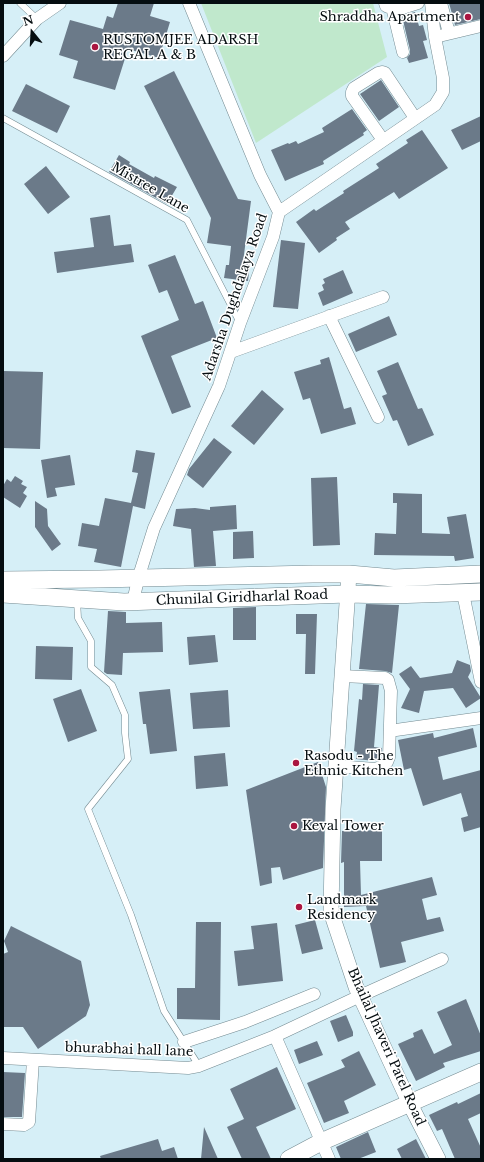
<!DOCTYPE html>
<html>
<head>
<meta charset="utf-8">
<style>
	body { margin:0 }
	#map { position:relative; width:484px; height:1162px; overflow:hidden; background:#d6eff7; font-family:"Libre Baskerville",serif }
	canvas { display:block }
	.frame { position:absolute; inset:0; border:4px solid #050d10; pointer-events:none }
	.north { position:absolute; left:12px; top:12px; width:40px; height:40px; -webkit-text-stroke:3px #fff; paint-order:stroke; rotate:342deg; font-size:11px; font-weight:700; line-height:16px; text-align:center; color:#050d10 }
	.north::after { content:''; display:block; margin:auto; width:14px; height:18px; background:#050d10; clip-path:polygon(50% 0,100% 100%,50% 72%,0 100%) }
</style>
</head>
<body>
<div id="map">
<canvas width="484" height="1162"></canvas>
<div class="frame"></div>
<div class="north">N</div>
</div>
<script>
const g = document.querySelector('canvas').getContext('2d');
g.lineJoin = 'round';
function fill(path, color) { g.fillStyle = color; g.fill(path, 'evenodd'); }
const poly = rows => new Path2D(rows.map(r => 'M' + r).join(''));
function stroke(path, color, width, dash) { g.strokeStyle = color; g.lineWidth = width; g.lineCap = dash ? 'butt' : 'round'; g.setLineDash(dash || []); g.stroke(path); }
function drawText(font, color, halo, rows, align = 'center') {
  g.font = font + ' "Libre Baskerville",serif'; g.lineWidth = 3; g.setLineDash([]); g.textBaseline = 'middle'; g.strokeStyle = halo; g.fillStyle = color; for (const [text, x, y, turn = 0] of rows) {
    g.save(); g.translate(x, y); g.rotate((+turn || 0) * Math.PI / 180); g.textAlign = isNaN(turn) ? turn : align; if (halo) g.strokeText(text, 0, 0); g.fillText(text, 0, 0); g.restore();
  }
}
const green = poly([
	[201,3,373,3,387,57,256,143]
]);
const building = poly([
	[118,3,154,3,150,16,170,22,159,58,128,49,115,90,73,78,78,61,59,55,70,20,103,29,107,16,113,18],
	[449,3,481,3,481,19,455,25],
	[415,12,419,26,423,25,427,40,423,41,428,58,409,63,407,58,410,54,410,50,402,16],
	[174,71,238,199,251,201,243,262,250,263,248,281,224,278,226,265,229,265,231,246,207,243,211,218,144,86],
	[381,80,399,107,379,121,360,94],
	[26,84,70,106,57,133,12,111],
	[352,109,367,130,363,133,364,135,323,161,324,164,285,181,271,150,288,143,289,144,296,141,298,144,324,132,322,128],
	[481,116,481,141,462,150,451,130],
	[422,130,448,168,399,199,394,192,345,222,350,229,336,238,337,240,319,253,296,222,314,209,316,211,344,193,343,191,379,168,376,164,408,143,406,140],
	[119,155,130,162,129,164,154,178,155,176,177,187,167,204,109,172],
	[46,166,70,197,48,214,24,184],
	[110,215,114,246,131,244,134,262,57,273,54,252,94,247,90,218],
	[281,240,305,243,298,309,273,307],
	[175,255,195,304,203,301,217,338,171,356,191,407,172,414,141,336,179,320,167,290,159,293,148,265],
	[343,270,353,293,323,306,318,293,324,290,322,285,325,283,323,279],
	[389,316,397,335,356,352,348,334],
	[329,357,344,409,351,407,356,424,321,434,310,398,303,400,294,372,321,364,320,360],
	[398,362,418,409,422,408,434,435,408,446,397,420,393,421,382,396,387,394,377,371],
	[3,371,43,372,40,449,3,448],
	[262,390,284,409,254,445,231,426],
	[214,438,232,452,203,488,187,475,189,469],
	[136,450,155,453,145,509,133,506,121,567,94,562,97,549,78,546,82,523,99,526,105,498,131,503,138,473,132,472],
	[70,455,75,485,55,488,57,496,47,498,41,460],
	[15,476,23,481,21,484,27,487,23,493,27,496,20,508,3,497,3,486,7,479,11,482],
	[337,477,340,545,313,546,311,478],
	[393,493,422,494,422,533,450,534,447,517,466,514,474,558,455,561,454,556,374,555,375,533,396,534,397,503,393,503],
	[35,501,47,509,48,526,61,544,52,551,35,527],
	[236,505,237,529,213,531,216,566,194,567,191,529,173,526,176,509,195,508,210,510,210,507],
	[253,531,254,558,233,559,233,532],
	[366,604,399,605,392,673,385,671,359,669],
	[256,607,256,640,233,640,233,608],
	[108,611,126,612,126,623,162,622,163,652,123,653,122,675,107,674,104,672],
	[296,614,317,614,315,674,305,674,306,634,296,634],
	[215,635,218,662,189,665,187,637],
	[36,646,73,647,72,680,35,679],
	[457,660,470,665,471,671,468,677,481,698,466,708,453,688,424,691,419,713,401,708,410,689,399,674,411,666,420,678,452,673],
	[363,684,379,685,374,747,382,748,382,755,375,761,356,759,357,752,354,751,359,699,362,700],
	[81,689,97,731,68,742,53,699],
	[170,689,177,751,150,754,146,724,143,724,139,692],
	[228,690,230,727,193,729,190,693],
	[473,728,477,747,438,757,443,780,481,770,481,827,464,832,461,818,468,816,461,793,423,806,411,768,404,770,398,740,433,733,434,738],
	[225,753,228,786,196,789,194,756],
	[318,762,326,787,323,868,283,880,280,867,271,868,272,883,260,886,246,790],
	[382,830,382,861,360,861,361,895,432,877,437,895,422,899,427,920,440,917,444,931,401,942,406,962,380,968,366,906,344,907,344,862,341,863,342,831],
	[315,920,323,949,302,954,295,925],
	[196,922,221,922,220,1020,177,1019,177,988,195,988],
	[277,923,283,981,238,986,234,951,254,949,251,926],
	[11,926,81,961,90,1005,86,1016,38,1049,23,1027,3,1027,3,954,8,952,4,941],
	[466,999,481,1036,481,1051,443,1063,445,1067,416,1081,398,1044,414,1037,413,1033,422,1029,434,1054,452,1045,437,1012],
	[346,1015,353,1032,353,1036,338,1042,330,1021],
	[317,1041,323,1055,299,1064,294,1050],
	[359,1051,376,1085,344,1101,349,1113,324,1123,307,1083,345,1067,341,1060],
	[277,1067,296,1109,256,1127,271,1159,242,1159,227,1127,244,1119,230,1089],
	[3,1072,25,1073,22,1117,3,1117],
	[481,1093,481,1113,468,1119,481,1148,481,1159,455,1159,442,1129,437,1131,429,1115,457,1102,458,1104],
	[204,1127,218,1159,201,1159],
	[368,1132,376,1152,358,1159,341,1159,336,1147],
	[158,1139,162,1151,174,1147,178,1159,101,1159,100,1156],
	[416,1139,426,1159,402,1159,397,1149]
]);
const service = poly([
	[20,3,37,19],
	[3,118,187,220,240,323],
	[77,600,78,618,91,641,91,667,112,685,125,715,125,733,128,759,88,809,131,915,164,1011,199,1066]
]);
const minor = poly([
	[385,3,386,6,388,7,401,4],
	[441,3,449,33],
	[435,37,481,26],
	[403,52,393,11,418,3],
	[3,56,37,19,60,3],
	[383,140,352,96,352,92,354,88,378,73,382,72,385,73,415,118],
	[279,212,435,105,443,92,443,78,435,37,431,3],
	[329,316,378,417],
	[231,352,383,297],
	[463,593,481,682],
	[133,602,138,579,154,528,219,386,240,323,273,237,279,212,260,175,189,3],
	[396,730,481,718],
	[336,766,375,769,381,767,387,762,389,757,391,691,388,680,385,678,342,676],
	[275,1036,329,1159],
	[184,1042,245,1022,314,994],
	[3,1058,188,1068,199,1066,275,1036,360,996,442,959],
	[3,1124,24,1125,29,1122,33,1060]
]);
const tertiary = poly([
	[349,574,333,809,331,912,356,987,410,1104,438,1159]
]);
const secondary = poly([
	[3,580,100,579,313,574,349,574,394,578,481,574],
	[3,594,124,602,347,594,392,595,481,592],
	[289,1159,321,1142,481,1072]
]);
const markers = [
	[468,17,4,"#aa1540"],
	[95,47,4,"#aa1540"],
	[296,763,4,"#aa1540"],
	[294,826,4,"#aa1540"],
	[299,907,4,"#aa1540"]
];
const poiNames = [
	["Shraddha Apartment",460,17,"right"],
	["RUSTOMJEE ADARSH",103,40],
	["REGAL A & B",103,55],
	["Rasodu - The",304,756],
	["Ethnic Kitchen",304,771],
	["Keval Tower",302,826],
	["Landmark",307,900],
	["Residency",307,915]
];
const streetNames = [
	["Mistree Lane",150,188,30],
	["Adarsha Dughdalaya Road",235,297,-71],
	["Chunilal Giridharlal Road",242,598,-2],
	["Bhailal Jhaveri Patel Road",386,1047,66],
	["bhurabhai hall lane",129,1050,2]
];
fill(green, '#c0e8cc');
fill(building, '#6b7a89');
stroke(service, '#738a91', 7);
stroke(minor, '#738a91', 13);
stroke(tertiary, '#738a91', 16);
stroke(secondary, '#738a91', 18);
stroke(service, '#fff', 6);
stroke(minor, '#fff', 12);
stroke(tertiary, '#fff', 15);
stroke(secondary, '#fff', 17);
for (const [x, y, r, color] of markers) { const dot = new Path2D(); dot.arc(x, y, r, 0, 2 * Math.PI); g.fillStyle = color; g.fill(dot); stroke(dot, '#fff', 1.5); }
drawText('13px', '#050d10', '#fff', poiNames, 'left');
drawText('13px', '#050d10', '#fff', streetNames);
</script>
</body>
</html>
